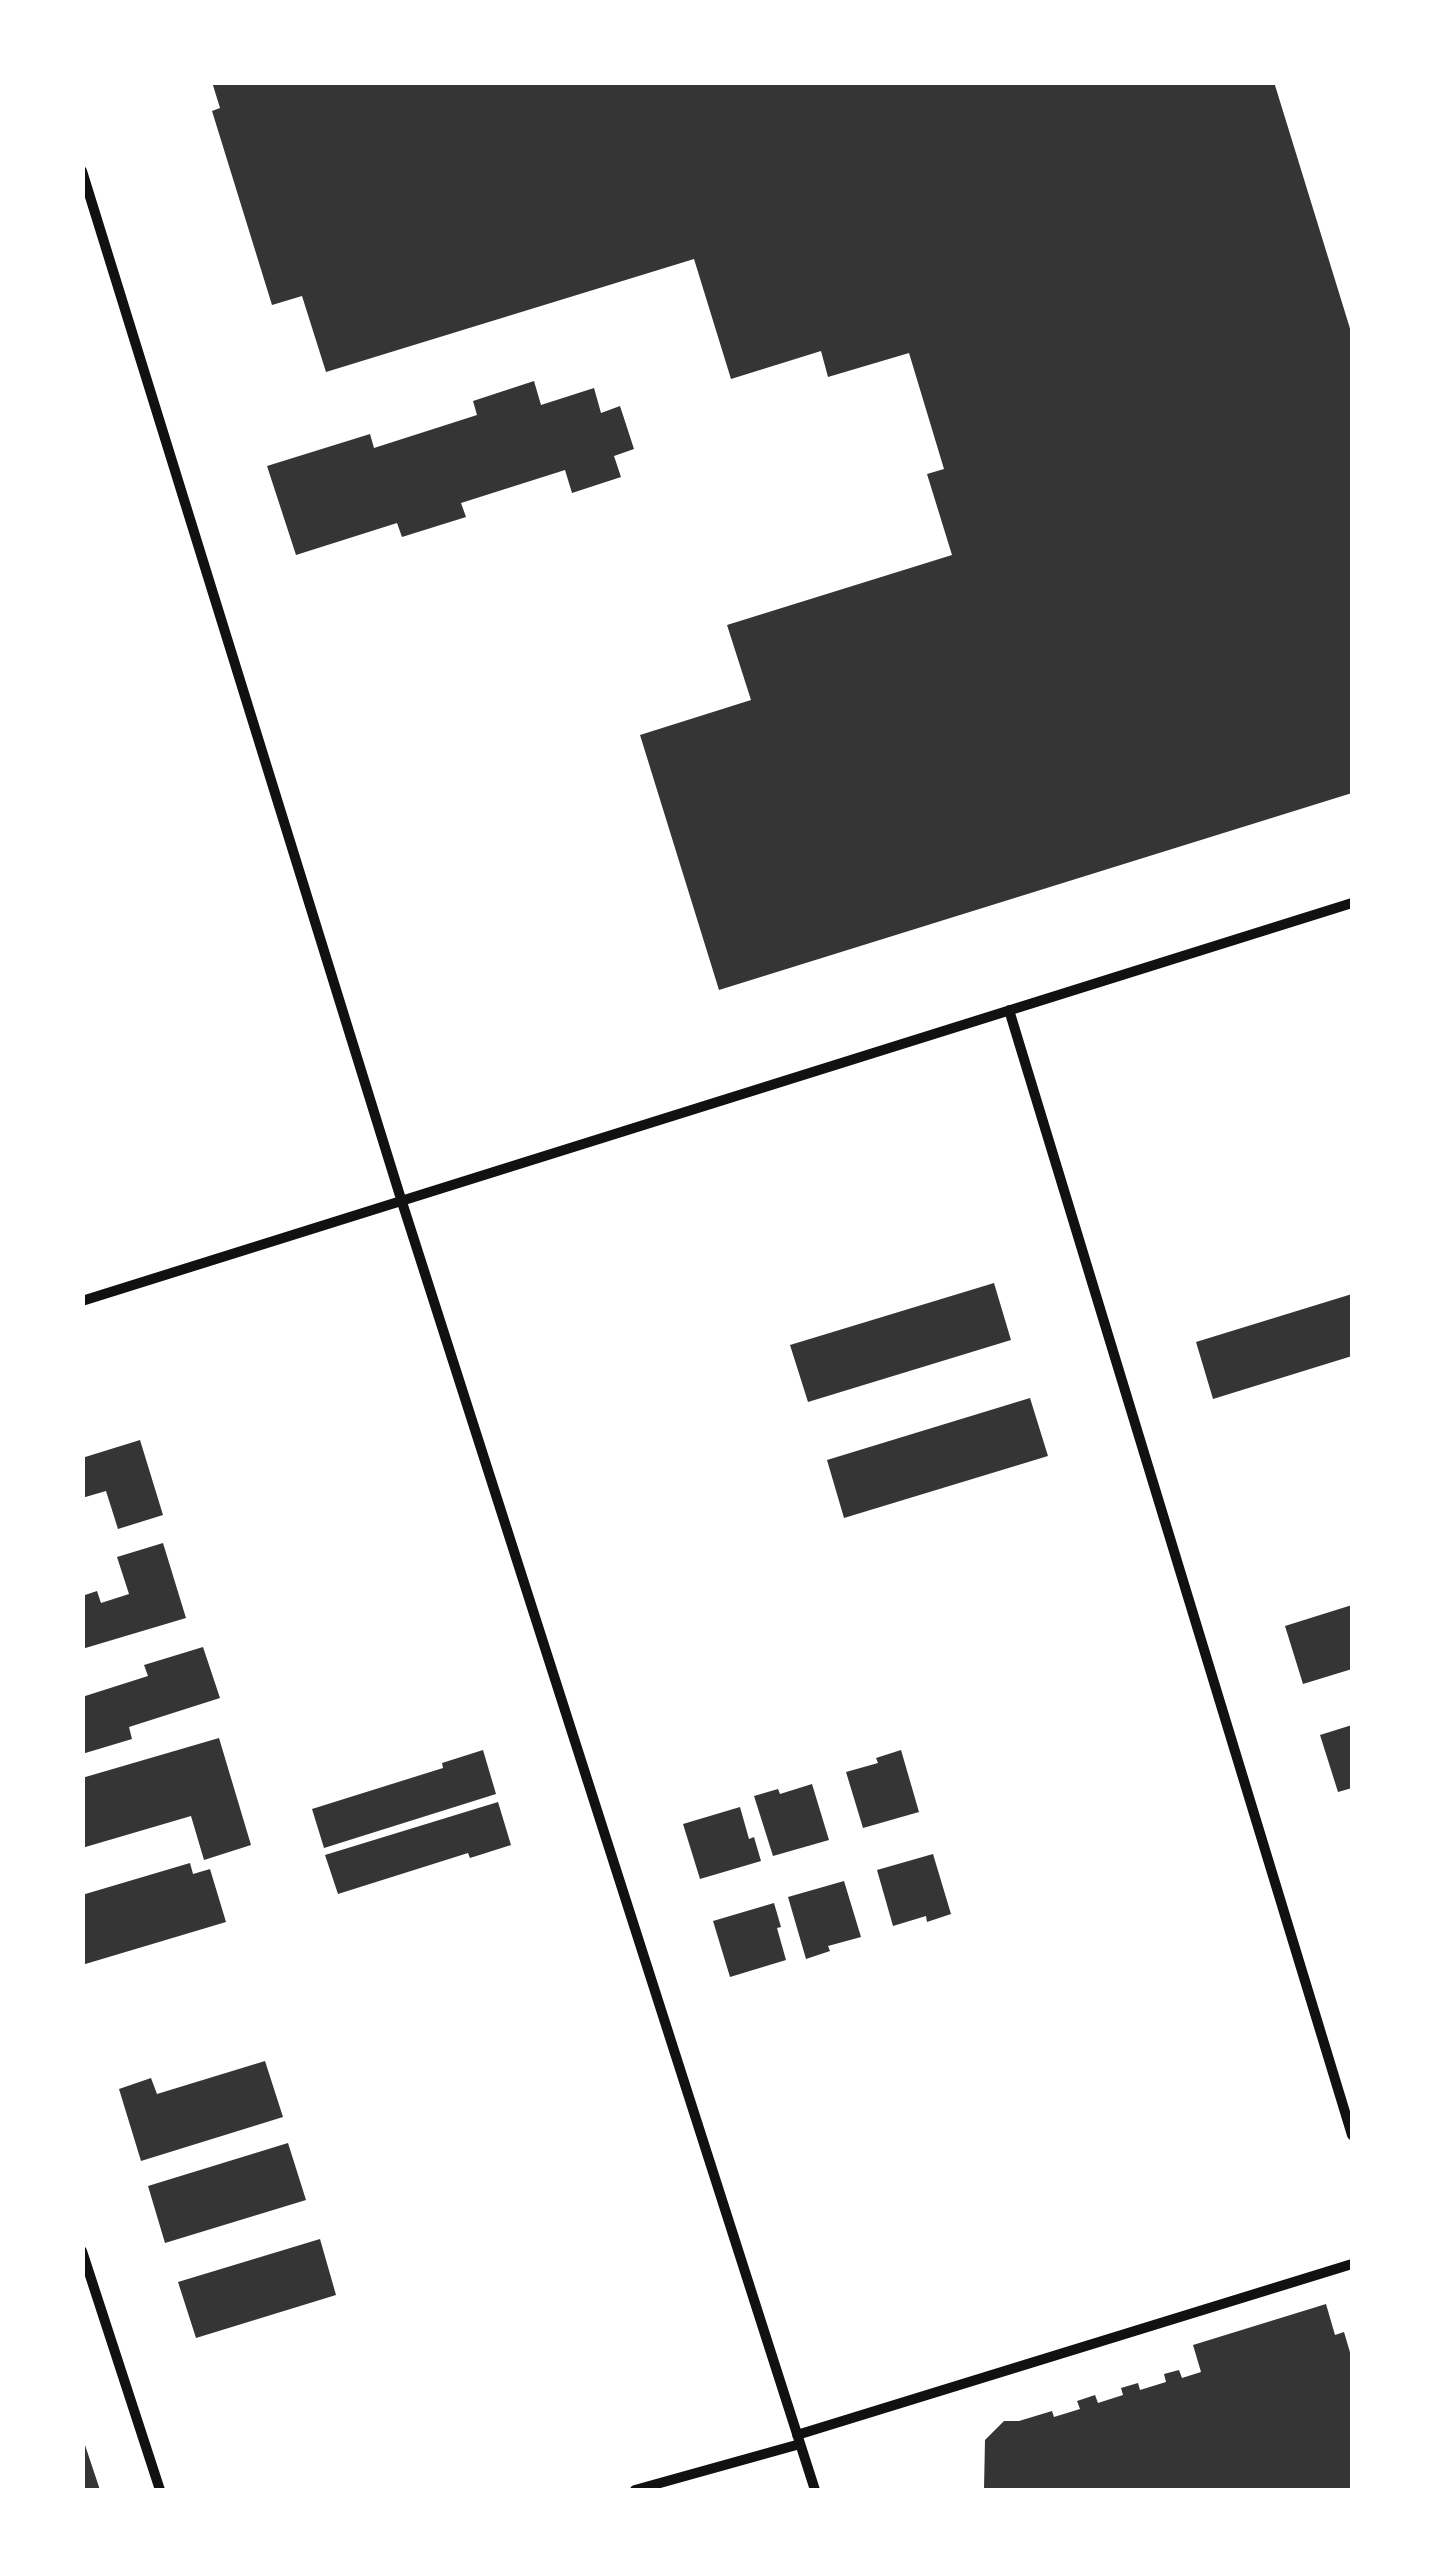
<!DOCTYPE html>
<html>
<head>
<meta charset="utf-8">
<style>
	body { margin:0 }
	#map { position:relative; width:1435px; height:2573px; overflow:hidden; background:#fff; font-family:Karla,sans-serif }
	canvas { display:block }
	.frame { position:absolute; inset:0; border:85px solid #fff; pointer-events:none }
</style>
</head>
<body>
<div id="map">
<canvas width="1435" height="2573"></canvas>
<div class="frame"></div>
</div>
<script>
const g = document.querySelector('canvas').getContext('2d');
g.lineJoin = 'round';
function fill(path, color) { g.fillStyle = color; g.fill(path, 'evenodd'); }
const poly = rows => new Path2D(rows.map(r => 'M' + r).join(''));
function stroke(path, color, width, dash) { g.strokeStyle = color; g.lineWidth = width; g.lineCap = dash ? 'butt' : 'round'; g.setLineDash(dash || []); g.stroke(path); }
const building = poly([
	[212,82,1274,82,1352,335,1352,793,719,990,640,735,751,700,727,625,952,555,927,474,944,469,909,353,828,377,821,351,731,379,694,259,326,372,302,296,272,305,212,111,220,108],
	[534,381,541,405,594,388,601,413,620,406,634,449,614,456,621,477,572,493,565,470,461,503,466,517,402,537,397,523,296,555,267,466,370,434,374,448,477,415,473,401],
	[994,1283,1011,1340,808,1402,790,1345],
	[1352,1294,1352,1356,1213,1399,1196,1342],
	[1030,1398,1048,1456,844,1518,827,1460],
	[140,1440,163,1515,118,1529,106,1491,82,1498,82,1458],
	[163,1543,186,1618,82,1649,82,1596,97,1591,101,1603,129,1594,117,1557],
	[1352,1605,1352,1669,1303,1684,1285,1626],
	[203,1647,220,1698,129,1727,132,1739,82,1754,82,1697,148,1676,144,1665],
	[1352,1725,1352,1788,1338,1792,1320,1735],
	[219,1738,251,1845,204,1860,191,1816,82,1848,82,1778],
	[483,1750,496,1794,324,1848,312,1809,443,1768,442,1763],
	[901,1750,919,1812,863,1828,846,1772,878,1763,876,1758],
	[812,1784,829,1840,773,1856,754,1796,778,1789,780,1794],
	[498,1802,511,1845,470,1858,468,1853,338,1894,325,1855],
	[740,1807,749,1839,754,1837,761,1861,700,1879,683,1824],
	[933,1854,951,1914,927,1922,926,1916,893,1926,877,1870],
	[190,1863,193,1874,210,1869,226,1922,82,1965,82,1895],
	[844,1881,861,1937,828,1946,830,1951,806,1959,788,1897],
	[774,1903,781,1927,777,1928,786,1960,730,1977,713,1921],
	[265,2061,283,2117,141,2161,119,2089,151,2078,157,2094],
	[288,2143,306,2200,165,2243,148,2186],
	[320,2239,336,2295,196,2338,178,2282],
	[1326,2304,1335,2335,1344,2332,1352,2359,1352,2490,984,2489,985,2440,1004,2421,1019,2421,1052,2411,1054,2417,1080,2409,1077,2401,1095,2395,1098,2403,1123,2395,1121,2388,1138,2383,1140,2390,1166,2382,1164,2374,1179,2370,1182,2378,1201,2372,1193,2345],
	[82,2439,83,2439,100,2490,82,2490]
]);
const minor = poly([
	[82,171,401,1199,815,2490],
	[1009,1010,1352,2135],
	[82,1301,1352,903],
	[82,2251,160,2490],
	[797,2435,1352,2264],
	[635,2490,800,2444]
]);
fill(building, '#353535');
stroke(minor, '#111', 10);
</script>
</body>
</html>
